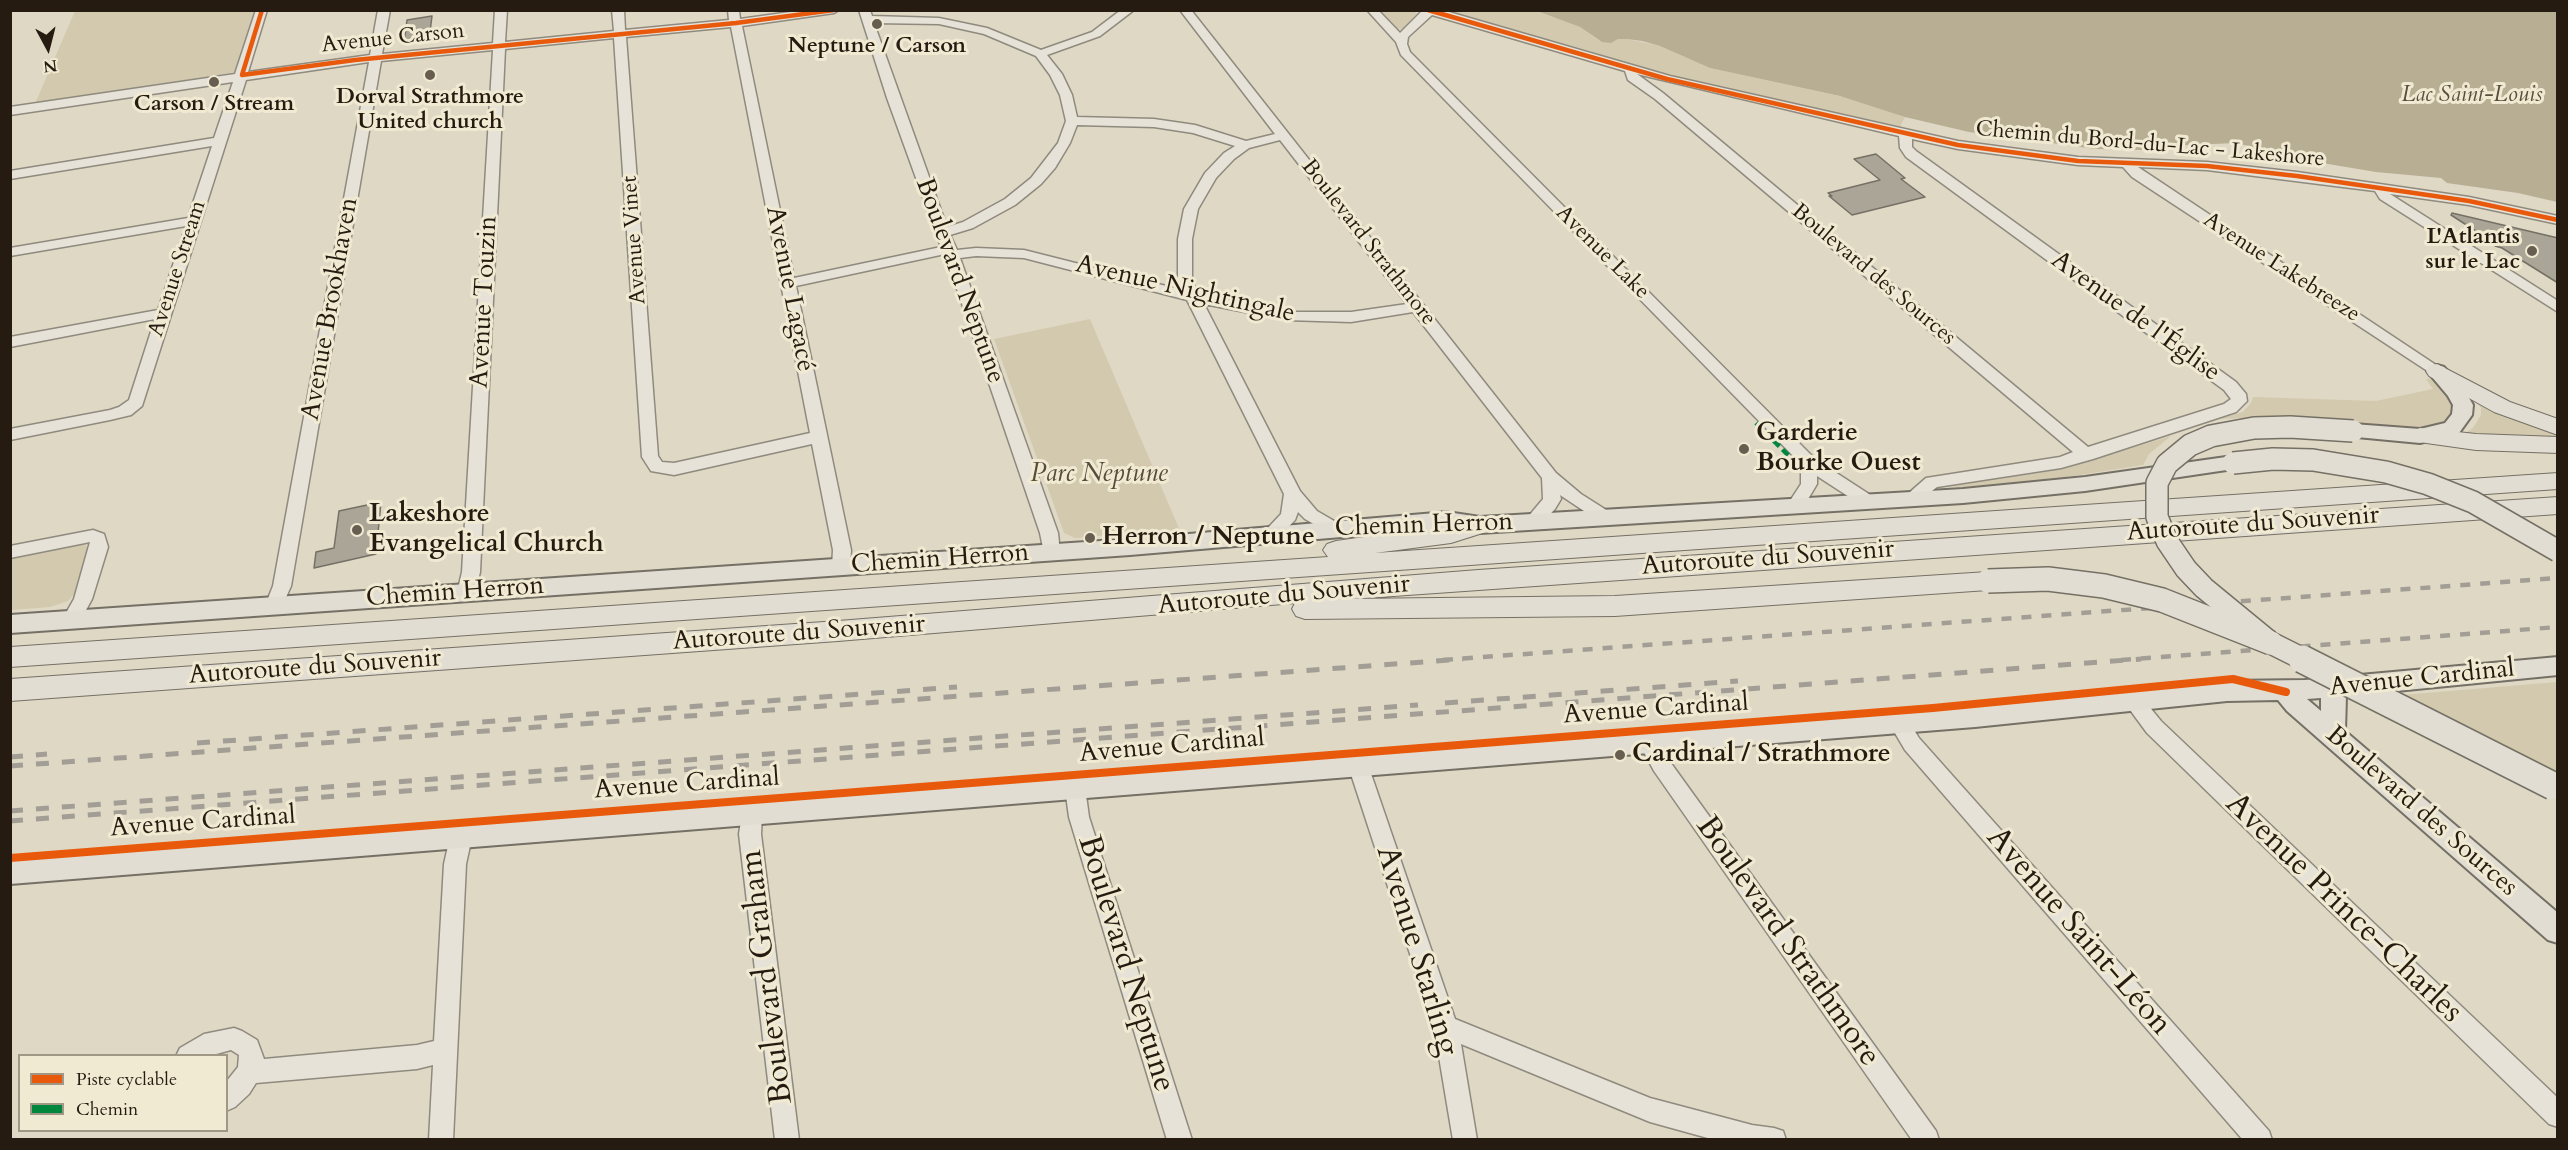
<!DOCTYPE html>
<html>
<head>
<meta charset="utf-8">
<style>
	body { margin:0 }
	#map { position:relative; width:2568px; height:1150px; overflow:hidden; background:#dfd8c4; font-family:Cardo,serif }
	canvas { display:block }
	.frame { position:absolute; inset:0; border:12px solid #261b11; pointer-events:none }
	.legend { position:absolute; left:18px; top:1054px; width:210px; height:78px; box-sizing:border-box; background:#f1ead2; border:2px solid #a09785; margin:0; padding:8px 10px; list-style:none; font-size:18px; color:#261b11 }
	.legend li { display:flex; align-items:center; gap:12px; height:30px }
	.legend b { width:30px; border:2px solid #a09785 }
	.north { position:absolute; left:18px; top:18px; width:60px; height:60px; -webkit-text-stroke:4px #f1ead2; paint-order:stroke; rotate:173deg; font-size:16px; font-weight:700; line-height:24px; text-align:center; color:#261b11 }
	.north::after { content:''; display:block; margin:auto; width:21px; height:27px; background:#261b11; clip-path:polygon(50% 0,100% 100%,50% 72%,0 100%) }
</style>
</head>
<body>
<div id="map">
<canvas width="2568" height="1150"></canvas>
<div class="frame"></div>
<ul class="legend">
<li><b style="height:8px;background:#e8590c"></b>Piste cyclable</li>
<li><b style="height:8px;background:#00873e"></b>Chemin</li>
</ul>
<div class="north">N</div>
</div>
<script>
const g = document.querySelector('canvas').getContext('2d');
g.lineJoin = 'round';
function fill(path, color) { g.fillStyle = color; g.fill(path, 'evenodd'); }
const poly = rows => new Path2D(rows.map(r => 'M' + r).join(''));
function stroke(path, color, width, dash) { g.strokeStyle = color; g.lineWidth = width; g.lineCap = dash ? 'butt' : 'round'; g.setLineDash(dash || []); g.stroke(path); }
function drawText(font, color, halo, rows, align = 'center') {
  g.font = font + ' Cardo,serif'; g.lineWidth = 6; g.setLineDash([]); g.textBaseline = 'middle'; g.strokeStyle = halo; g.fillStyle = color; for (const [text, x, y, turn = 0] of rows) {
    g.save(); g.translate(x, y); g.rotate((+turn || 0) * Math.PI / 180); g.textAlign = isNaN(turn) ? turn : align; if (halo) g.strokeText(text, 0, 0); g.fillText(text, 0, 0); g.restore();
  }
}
const green = poly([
	[75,11,258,11,235,72,34,106],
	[1380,11,1412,11,1417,13,1402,29,1398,29],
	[1441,11,1537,11,1580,27,1598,40,1611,43,1618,39,1627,39,1660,46,1710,68,1862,101,1905,117,1899,129,1867,123,1661,74,1583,49],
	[1090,319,1180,531,1097,536,1097,533,1089,533,1088,537,1075,538,1064,533,994,339],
	[2432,378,2451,396,2453,406,2451,415,2444,422,2429,428,2387,428,2338,421,2282,417,2219,419,2243,412,2251,403,2253,397,2376,401,2433,389,2426,379],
	[2470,393,2557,432,2557,441,2459,437,2473,428,2481,415,2481,408],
	[2171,436,2149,454,2143,465,2022,484,1964,487,1941,486,2039,473,2068,467],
	[83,543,88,548,75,593,68,601,50,607,11,610,10,557],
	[2557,682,2557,775,2401,695]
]);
const water = poly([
	[1537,11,2557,11,2557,202,2518,193,2447,183,2441,178,2376,172,2316,162,2236,143,2142,147,2144,150,2096,149,1969,132,1905,117,1840,96,1710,68,1660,46,1642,41,1627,39,1618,39,1611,43,1602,42,1580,27]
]);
const building = poly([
	[432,16,429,40,404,43,407,20,432,16],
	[1876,154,1905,178,1901,179,1925,197,1852,215,1829,196,1832,196,1828,193,1880,180,1854,159,1876,154],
	[2452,213,2558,238,2558,283,2502,248,2495,246,2496,244,2451,215,2452,213],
	[381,502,376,554,314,568,316,552,334,548,339,511,381,502]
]);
const minor = poly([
	[256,10,267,10,248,72,370,55,378,10,390,10,382,54,493,43,495,10,507,10,505,42,614,31,612,10,624,10,625,30,729,20,728,10,739,10,740,19,805,10,839,10,834,13,742,26,794,278,941,247,887,98,859,10,870,10,872,16,939,18,987,28,1041,50,1092,32,1121,10,1134,10,1100,36,1047,55,1062,74,1072,95,1077,117,1154,119,1195,125,1246,141,1275,134,1180,10,1191,10,1556,473,1581,494,1611,513,1614,517,1611,521,1605,523,1599,521,1560,495,1561,499,1555,509,1539,526,1527,526,1524,522,1527,518,1543,499,1542,478,1413,312,1351,322,1286,320,1204,304,1300,491,1317,511,1341,525,1344,529,1341,533,1335,535,1329,533,1305,519,1298,512,1295,520,1277,539,1271,541,1265,539,1262,535,1265,531,1281,514,1284,494,1187,300,1024,258,976,256,960,258,1058,533,1060,553,1057,558,1051,559,1045,558,1040,533,945,254,796,286,851,550,850,567,847,572,841,574,835,572,832,567,833,550,812,444,674,475,651,471,642,457,614,38,505,49,480,572,475,593,472,598,466,600,460,598,457,593,462,572,493,50,381,61,291,586,280,611,274,613,268,611,265,606,273,586,369,62,246,80,142,406,131,415,110,420,10,440,10,429,110,410,119,407,129,400,155,319,10,347,10,337,158,310,186,226,10,256,10,248,188,218,212,146,10,179,10,171,214,138,233,82,10,115,10,107,235,74,256,10],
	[874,23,939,24,984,34,1036,56,1050,75,1060,95,1066,121,1058,143,1031,178,1005,199,963,222,947,227,874,23],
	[731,27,810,433,674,463,662,462,658,456,626,37,731,27],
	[1077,125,1154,127,1193,133,1235,146,1224,153,1205,173,1184,209,1178,239,1178,282,1182,290,1024,250,976,248,957,250,950,235,973,228,1015,205,1041,184,1055,168,1070,143,1077,125],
	[1280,140,1407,304,1351,312,1286,312,1199,294,1192,282,1192,239,1198,209,1216,178,1234,159,1249,148,1280,140],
	[1367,10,1378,10,1400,33,1423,10,1442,10,1670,76,1958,141,2078,157,2207,162,2297,172,2469,197,2558,216,2558,224,2469,205,2390,194,2558,301,2558,312,2380,199,2375,191,2207,170,2138,167,2445,371,2437,376,2432,374,2132,177,2123,167,2078,165,1958,149,1912,139,1912,147,1916,151,2236,382,2246,394,2247,401,2236,412,2093,459,2061,468,1937,487,1917,503,1911,505,1905,503,1902,499,1926,478,2060,457,2073,452,1655,99,1628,80,1625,71,1432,15,1408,37,1407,44,1410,52,1815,459,1875,498,1878,502,1875,506,1863,506,1817,476,1817,484,1801,511,1795,513,1789,511,1786,507,1801,484,1801,464,1401,55,1396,42,1367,10],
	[1637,74,1899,136,1900,148,1906,157,2224,390,2231,399,2224,404,2088,447,1663,93,1637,74],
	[93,530,104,534,108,547,92,599,78,625,71,627,64,625,62,620,74,599,90,542,10,558,10,546,93,530],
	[2132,691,2139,694,2161,721,2558,1098,2558,1127,2549,1124,2147,733,2122,699,2125,694,2132,691],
	[1899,715,1906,717,1919,738,2269,1131,2272,1140,2243,1140,1905,750,1889,723,1892,717,1899,715],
	[1649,735,1656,737,1668,759,1936,1131,1939,1140,1912,1140,1654,771,1639,743,1642,737,1649,735],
	[1358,757,1365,759,1368,765,1455,1019,1650,1098,1752,1125,1774,1128,1783,1131,1786,1140,1715,1140,1650,1122,1461,1044,1477,1140,1453,1140,1434,1027,1348,765,1351,759,1358,757],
	[1075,779,1082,782,1085,788,1089,817,1192,1140,1167,1140,1069,817,1065,788,1068,782,1075,779],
	[752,805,759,808,762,814,761,834,799,1140,775,1140,739,834,742,814,745,808,752,805],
	[461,828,468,831,472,837,466,864,453,1140,429,1140,433,1065,417,1069,256,1083,249,1094,235,1107,226,1111,226,1082,238,1067,239,1055,231,1050,209,1056,176,1056,180,1048,204,1034,234,1028,242,1031,257,1040,264,1059,417,1045,434,1041,444,864,450,837,454,831,461,828]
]);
const major = poly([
	[2437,365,2444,367,2464,389,2473,405,2472,415,2459,433,2420,443,2346,436,2343,431,2346,426,2353,424,2420,429,2445,423,2452,414,2453,405,2448,396,2427,371,2430,367,2437,365],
	[2233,456,2240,458,2243,463,2240,468,2085,491,1963,503,1480,533,1447,528,1130,555,10,633,10,615,1130,539,1447,512,1480,517,1963,489,2085,477,2233,456],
	[2558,657,2558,675,2346,696,2345,731,2558,913,2558,943,2548,940,2287,711,2278,700,2227,701,1975,727,10,884,10,860,1975,707,2227,681,2305,680,2558,657],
	[2321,698,2321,711,2307,699,2321,698]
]);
const highway = poly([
	[2437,364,2510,402,2558,419,2558,435,2494,412,2429,376,2426,371,2429,366,2437,364],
	[2420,428,2476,434,2558,437,2558,453,2476,450,2412,441,2408,436,2412,431,2420,428],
	[2558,473,2558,489,10,667,10,647,1328,557,1323,550,1327,544,1336,541,1450,525,1480,516,1489,519,1492,525,1489,531,1451,543,1375,553,2558,473],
	[2558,497,2558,514,1351,599,1615,596,1988,572,1997,574,2001,581,1997,588,1988,590,1615,616,1305,619,1296,616,1292,609,1295,603,838,641,10,701,10,679,838,621,1478,570,2558,497]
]);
const railFar1 = poly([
	[1443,660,2558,578],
	[2121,660,2558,627]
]);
const rail = poly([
	[1445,703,1738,681],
	[197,743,957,687],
	[10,757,47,754],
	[10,766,1463,659],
	[10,811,1418,705],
	[10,821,2141,659]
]);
const majorBridgeFar1 = poly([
	[2233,463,2273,459,2313,460,2386,472,2428,484,2473,502,2558,551],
	[2305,660,2271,643,2204,588,2186,569,2167,541,2157,517,2157,483,2167,464,2190,445,2211,436,2254,428,2290,427,2353,431]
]);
const majorBridge = poly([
	[2302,659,2553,786]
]);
const highwayBridge = poly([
	[1988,581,2048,579,2104,586,2162,600,2271,643]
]);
const quiet = poly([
	[1756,423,1795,462]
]);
const cyclewayFar1 = poly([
	[262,10,242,75,355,60,736,23,834,10],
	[1428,10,1667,79,1958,145,2078,161,2207,166,2297,176,2469,201,2558,220]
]);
const cycleway = poly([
	[10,858,1933,708,2233,679,2286,692]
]);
const markers = [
	[877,24,6,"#675d50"],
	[430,75,6,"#675d50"],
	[214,82,6,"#675d50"],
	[2532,251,6,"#675d50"],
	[1744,449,6,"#675d50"],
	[357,530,6,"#675d50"],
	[1090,538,6,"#675d50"],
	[1620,755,6,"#675d50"]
];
const farStreetnames = [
	["Avenue Carson",393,39,-6],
	["Chemin du Bord-du-Lac - Lakeshore",2150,145,5],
	["Avenue Vinet",635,240,-94],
	["Boulevard Strathmore",1368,243,52],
	["Avenue Lake",1602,253,45],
	["Avenue Lakebreeze",2281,268,33],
	["Avenue Stream",178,269,-72],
	["Boulevard des Sources",1873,275,40]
];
const farPoinames = [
	["Neptune / Carson",877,47],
	["Dorval Strathmore",430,98],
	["United church",430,123],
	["Carson / Stream",214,105],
	["L'Atlantis",2520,238,"right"],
	["sur le Lac",2520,263,"right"]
];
const farWaternames = [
	["Lac Saint-Louis",2472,96]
];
const streetNames = [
	["Boulevard Neptune",959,281,70],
	["Avenue Lagacé",789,289,79],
	["Avenue Nightingale",1185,290,13],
	["Avenue Touzin",485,302,-87],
	["Avenue Brookhaven",331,309,-80],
	["Avenue de l'Église",2135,317,36],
	["Autoroute du Souvenir",2253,525,-4],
	["Chemin Herron",1424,526,-2],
	["Autoroute du Souvenir",1768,559,-4],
	["Chemin Herron",940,560,-4],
	["Chemin Herron",455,593,-4],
	["Autoroute du Souvenir",1284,596,-5],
	["Autoroute du Souvenir",799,634,-4],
	["Autoroute du Souvenir",315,668,-4],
	["Avenue Cardinal",2422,679,-6],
	["Avenue Cardinal",1656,710,-4],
	["Avenue Cardinal",1172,747,-5],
	["Avenue Cardinal",687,785,-4],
	["Boulevard des Sources",2421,812,41],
	["Avenue Cardinal",203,823,-4]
];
const poiNames = [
	["Garderie",1756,434],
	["Bourke Ouest",1756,464],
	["Lakeshore",369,515],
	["Evangelical Church",369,545],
	["Herron / Neptune",1102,538],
	["Cardinal / Strathmore",1632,755]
];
const parkNames = [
	["Parc Neptune",1099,475]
];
const nearStreetnames = [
	["Avenue Prince-Charles",2343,909,44],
	["Avenue Saint-Léon",2078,932,49],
	["Boulevard Strathmore",1787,942,55],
	["Avenue Starling",1416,951,73],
	["Boulevard Neptune",1125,964,73],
	["Boulevard Graham",768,977,-97]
];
fill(green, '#d3c9ae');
fill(water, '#b8ae94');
fill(building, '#aba598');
stroke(building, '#757065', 1.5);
stroke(minor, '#8f8a7e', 3);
stroke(major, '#757065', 4);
stroke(highway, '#757065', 2);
fill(minor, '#e6e2d8');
fill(major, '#e2ddd2');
fill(highway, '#e2ddd2');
stroke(railFar1, '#a29e96', 4.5, [10, 10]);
stroke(rail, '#a29e96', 5, [13, 13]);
stroke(majorBridgeFar1, '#757065', 24, []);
stroke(majorBridge, '#757065', 30, []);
stroke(highwayBridge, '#757065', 26, []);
stroke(majorBridgeFar1, '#e2ddd2', 21);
stroke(majorBridge, '#e2ddd2', 27);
stroke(highwayBridge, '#e2ddd2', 23);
stroke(quiet, '#00873e', 4.5, [8, 4.5]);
stroke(cyclewayFar1, '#e8590c', 4.5);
stroke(cycleway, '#e8590c', 8);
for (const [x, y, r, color] of markers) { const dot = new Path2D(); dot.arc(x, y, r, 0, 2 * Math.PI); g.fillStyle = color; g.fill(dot); stroke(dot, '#f1ead2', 2); }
drawText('22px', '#261b11', '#f1ead2', farStreetnames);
drawText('bold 22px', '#261b11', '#f1ead2', farPoinames);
drawText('italic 22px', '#5a4f3d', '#f1ead2', farWaternames);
drawText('26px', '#261b11', '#f1ead2', streetNames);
drawText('bold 26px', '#261b11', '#f1ead2', poiNames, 'left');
drawText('italic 26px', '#574c3b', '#f1ead2', parkNames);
drawText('32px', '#261b11', '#f1ead2', nearStreetnames);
</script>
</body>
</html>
